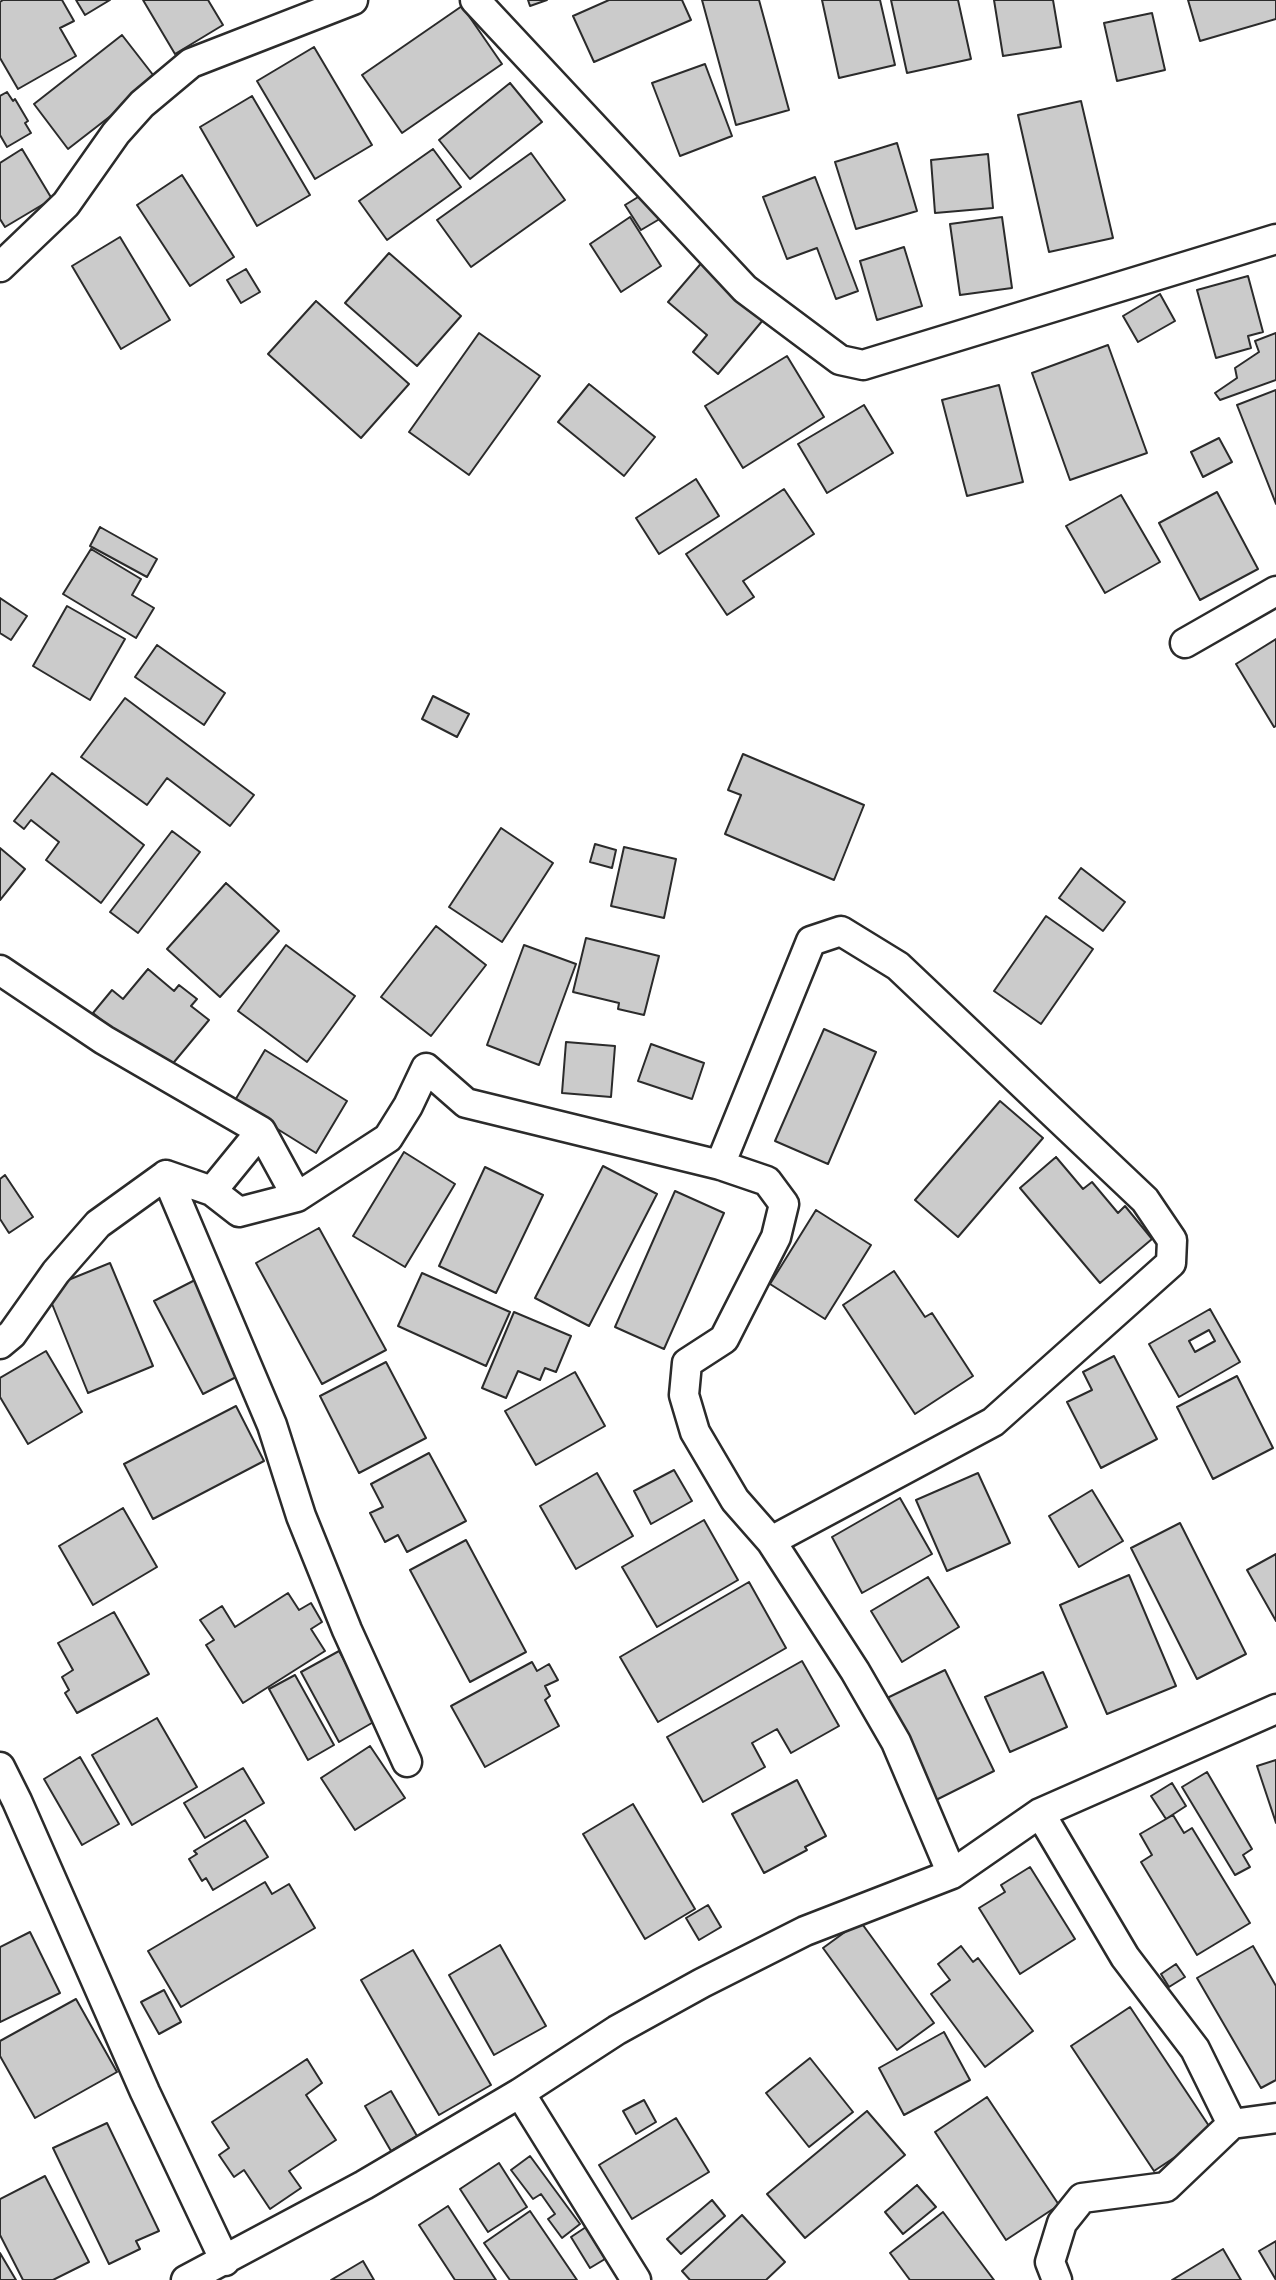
<!DOCTYPE html>
<html>
<head>
<meta charset="utf-8">
<style>
	body { margin:0 }
	canvas { display:block; background:#fff }
</style>
</head>
<body>
<canvas width="1276" height="2280"></canvas>
<script>
const g = document.querySelector('canvas').getContext('2d');
g.lineJoin = 'round';
function fill(path, color) { g.fillStyle = color; g.fill(path, 'evenodd'); }
const poly = rows => new Path2D(rows.map(r => 'M' + r).join(''));
function stroke(path, color, width, dash) { g.strokeStyle = color; g.lineWidth = width; g.lineCap = dash ? 'butt' : 'round'; g.setLineDash(dash || []); g.stroke(path); }
const building = poly([
	[3,0,62,0,74,21,60,28,76,56,18,89,0,58,0,2,3,0],
	[76,0,110,0,85,15,76,0],
	[143,0,208,0,223,25,175,54,143,0],
	[528,0,547,0,530,6,528,0],
	[609,0,682,0,691,20,594,62,573,16,609,0],
	[702,0,759,0,789,110,736,125,702,0],
	[822,0,880,0,895,65,839,78,822,0],
	[891,0,958,0,971,59,907,73,891,0],
	[994,0,1053,0,1061,47,1003,56,994,0],
	[1188,0,1276,0,1276,19,1200,41,1188,0],
	[462,6,502,64,402,133,362,75,462,6],
	[1152,13,1165,70,1117,81,1104,23,1152,13],
	[122,35,157,80,68,149,34,104,122,35],
	[314,47,372,145,315,179,257,81,314,47],
	[705,64,732,136,680,156,652,83,705,64],
	[510,83,542,122,470,179,439,140,510,83],
	[7,92,13,101,15,99,28,121,25,123,31,133,7,147,0,135,0,96,7,92],
	[252,96,310,195,257,226,200,127,252,96],
	[1081,101,1113,238,1049,252,1018,115,1081,101],
	[897,143,917,211,856,229,835,162,897,143],
	[22,149,52,199,5,227,0,219,0,163,22,149],
	[433,149,461,187,387,240,359,201,433,149],
	[531,153,565,200,471,267,437,220,531,153],
	[988,154,993,208,935,213,931,160,988,154],
	[182,175,234,257,190,286,137,205,182,175],
	[815,177,858,291,836,299,817,248,787,259,763,197,815,177],
	[648,191,663,217,641,230,625,205,648,191],
	[630,217,661,266,621,292,590,244,630,217],
	[1002,217,1012,288,960,295,950,224,1002,217],
	[120,237,170,320,121,349,72,266,120,237],
	[904,247,922,306,877,320,860,261,904,247],
	[389,253,461,316,417,366,345,303,389,253],
	[704,260,768,314,718,374,693,352,707,335,668,302,704,260],
	[246,269,260,292,241,303,227,280,246,269],
	[1248,276,1263,332,1248,336,1251,348,1216,358,1197,290,1248,276],
	[1160,294,1175,321,1138,342,1123,316,1160,294],
	[316,301,409,384,361,438,268,354,316,301],
	[479,333,540,376,469,475,409,432,479,333],
	[1276,333,1276,380,1220,400,1215,393,1237,378,1235,368,1259,352,1255,341,1276,333],
	[1108,345,1147,453,1070,480,1032,373,1108,345],
	[787,356,824,417,743,468,705,406,787,356],
	[589,384,655,437,624,476,558,422,589,384],
	[999,385,1023,482,967,496,942,400,999,385],
	[1276,390,1276,504,1237,405,1276,390],
	[864,405,893,453,827,493,798,444,864,405],
	[1219,438,1232,462,1203,477,1191,452,1219,438],
	[696,479,719,516,659,554,636,518,696,479],
	[784,489,814,534,743,581,754,597,727,615,686,554,784,489],
	[1217,492,1258,569,1200,600,1159,523,1217,492],
	[1121,495,1160,562,1105,593,1066,526,1121,495],
	[100,527,157,559,147,577,90,546,100,527],
	[91,549,141,579,132,595,154,608,136,638,63,594,91,549],
	[0,598,27,616,11,640,0,633,0,598],
	[67,606,125,639,90,700,33,666,67,606],
	[1276,639,1276,726,1274,727,1236,664,1276,639],
	[157,645,225,693,204,725,135,677,157,645],
	[433,696,469,714,457,737,422,719,433,696],
	[125,698,254,795,230,826,167,778,147,805,81,757,125,698],
	[743,754,864,805,834,880,725,834,741,795,728,790,743,754],
	[52,773,144,845,101,903,46,860,59,842,31,820,24,829,14,821,52,773],
	[501,828,553,863,502,942,449,907,501,828],
	[172,831,200,852,138,933,110,912,172,831],
	[595,844,616,850,612,868,590,862,595,844],
	[624,847,676,859,664,918,611,906,624,847],
	[0,848,25,869,0,900,0,848],
	[1081,868,1125,902,1103,931,1059,898,1081,868],
	[226,883,279,931,220,997,167,949,226,883],
	[1046,916,1093,949,1041,1024,994,991,1046,916],
	[436,926,486,965,431,1036,381,997,436,926],
	[586,938,659,956,644,1015,618,1009,619,1003,573,992,586,938],
	[286,945,355,996,307,1062,238,1011,286,945],
	[524,945,576,964,539,1065,487,1045,524,945],
	[148,969,174,991,179,985,197,999,191,1006,209,1020,165,1073,93,1013,112,990,123,999,148,969],
	[824,1029,876,1052,828,1164,775,1141,824,1029],
	[566,1042,615,1046,611,1097,562,1093,566,1042],
	[651,1044,704,1063,692,1099,638,1081,651,1044],
	[265,1050,347,1101,316,1153,234,1102,265,1050],
	[1000,1101,1043,1138,958,1237,915,1200,1000,1101],
	[404,1152,455,1184,405,1267,353,1236,404,1152],
	[1056,1157,1083,1189,1092,1182,1118,1213,1125,1206,1152,1239,1100,1283,1020,1188,1056,1157],
	[603,1166,657,1194,589,1326,535,1298,603,1166],
	[485,1167,543,1195,496,1293,439,1266,485,1167],
	[5,1175,33,1217,9,1233,0,1219,0,1179,5,1175],
	[675,1191,724,1213,664,1349,615,1327,675,1191],
	[816,1210,871,1245,825,1319,770,1284,816,1210],
	[319,1228,386,1350,322,1384,256,1263,319,1228],
	[110,1263,153,1366,88,1393,46,1289,110,1263],
	[894,1271,925,1317,932,1313,973,1376,915,1414,843,1305,894,1271],
	[422,1273,510,1312,486,1366,398,1326,422,1273],
	[195,1280,244,1373,203,1394,154,1301,195,1280],
	[1210,1309,1240,1362,1179,1397,1149,1344,1210,1309],
	[1209,1330,1215,1341,1195,1352,1189,1341,1209,1330],
	[514,1312,571,1336,556,1372,545,1368,540,1380,518,1371,506,1398,482,1388,514,1312],
	[46,1351,82,1412,28,1444,0,1397,0,1378,46,1351],
	[1114,1356,1157,1439,1101,1468,1067,1402,1092,1390,1083,1372,1114,1356],
	[386,1362,426,1438,359,1473,320,1396,386,1362],
	[575,1372,605,1426,536,1465,505,1411,575,1372],
	[1237,1376,1273,1448,1213,1479,1177,1407,1237,1376],
	[236,1406,264,1461,153,1519,124,1464,236,1406],
	[429,1453,466,1521,407,1552,398,1535,385,1542,370,1513,383,1507,371,1484,429,1453],
	[674,1470,692,1501,651,1524,634,1491,674,1470],
	[597,1473,633,1536,576,1569,540,1506,597,1473],
	[978,1473,1010,1543,947,1571,916,1500,978,1473],
	[1092,1490,1123,1541,1079,1567,1049,1516,1092,1490],
	[900,1498,932,1554,862,1593,832,1537,900,1498],
	[123,1508,157,1567,93,1605,59,1546,123,1508],
	[704,1520,738,1580,657,1627,622,1567,704,1520],
	[1180,1523,1246,1654,1197,1679,1131,1548,1180,1523],
	[466,1540,526,1652,470,1682,410,1570,466,1540],
	[1276,1554,1276,1621,1247,1570,1276,1554],
	[1129,1575,1176,1686,1107,1714,1060,1605,1129,1575],
	[928,1577,959,1627,902,1662,871,1611,928,1577],
	[749,1582,786,1648,658,1722,620,1657,749,1582],
	[288,1593,299,1610,311,1603,322,1622,311,1629,325,1651,243,1703,206,1645,214,1640,200,1620,222,1606,235,1627,288,1593],
	[114,1612,149,1674,77,1713,65,1693,69,1690,62,1677,73,1670,58,1643,114,1612],
	[339,1651,377,1720,339,1742,301,1672,339,1651],
	[802,1661,839,1726,791,1753,777,1729,752,1743,765,1767,703,1802,667,1737,802,1661],
	[532,1662,537,1671,549,1664,558,1680,545,1686,550,1696,545,1700,559,1726,485,1767,451,1706,532,1662],
	[945,1670,994,1771,934,1801,885,1699,945,1670],
	[1043,1672,1067,1727,1010,1752,985,1697,1043,1672],
	[295,1675,334,1745,308,1760,269,1689,295,1675],
	[157,1718,197,1787,132,1825,92,1755,157,1718],
	[370,1746,405,1798,355,1830,321,1778,370,1746],
	[80,1757,119,1824,82,1845,44,1779,80,1757],
	[1276,1760,1276,1823,1257,1766,1276,1760],
	[243,1768,264,1803,205,1838,184,1803,243,1768],
	[1207,1772,1252,1849,1243,1855,1250,1867,1235,1875,1182,1787,1207,1772],
	[797,1780,826,1836,805,1847,807,1850,764,1873,732,1814,797,1780],
	[1172,1783,1186,1806,1166,1819,1151,1796,1172,1783],
	[633,1804,695,1909,645,1939,583,1834,633,1804],
	[1173,1815,1184,1833,1192,1828,1250,1923,1197,1955,1141,1862,1152,1855,1140,1834,1173,1815],
	[245,1820,268,1857,213,1890,206,1878,202,1881,189,1859,197,1854,194,1851,245,1820],
	[1030,1867,1075,1939,1020,1974,979,1908,1005,1892,1001,1885,1030,1867],
	[265,1882,272,1894,289,1884,315,1928,181,2007,148,1951,265,1882],
	[708,1905,721,1927,699,1940,686,1918,708,1905],
	[860,1921,934,2023,897,2050,823,1948,860,1921],
	[30,1932,60,1993,0,2022,0,1947,30,1932],
	[500,1945,546,2026,494,2055,449,1975,500,1945],
	[961,1946,973,1962,978,1958,1033,2031,985,2067,931,1994,950,1980,938,1964,961,1946],
	[1253,1946,1276,1986,1276,2080,1261,2088,1197,1978,1253,1946],
	[413,1950,491,2085,439,2115,361,1980,413,1950],
	[1176,1964,1185,1977,1169,1987,1161,1974,1176,1964],
	[164,1990,181,2022,159,2034,141,2002,164,1990],
	[76,1999,117,2072,35,2118,0,2056,0,2041,76,1999],
	[1130,2007,1213,2132,1154,2171,1071,2046,1130,2007],
	[944,2032,970,2080,904,2115,879,2068,944,2032],
	[810,2058,853,2112,809,2147,766,2093,810,2058],
	[307,2059,322,2083,306,2095,336,2140,289,2171,301,2188,270,2209,244,2170,234,2177,219,2155,229,2148,212,2122,307,2059],
	[391,2091,417,2136,391,2151,365,2106,391,2091],
	[987,2097,1059,2205,1006,2240,935,2132,987,2097],
	[644,2100,656,2122,636,2134,623,2111,644,2100],
	[867,2111,905,2155,805,2238,767,2194,867,2111],
	[676,2118,709,2172,632,2219,599,2165,676,2118],
	[107,2123,159,2231,136,2241,140,2249,109,2264,53,2148,107,2123],
	[530,2156,580,2224,562,2238,548,2219,555,2214,541,2194,533,2199,511,2170,530,2156],
	[499,2163,527,2207,488,2232,460,2189,499,2163],
	[45,2176,89,2262,53,2280,23,2280,0,2235,0,2199,45,2176],
	[917,2185,936,2207,903,2234,885,2212,917,2185],
	[712,2200,725,2216,681,2254,667,2239,712,2200],
	[448,2206,496,2280,455,2280,419,2225,448,2206],
	[530,2211,577,2280,510,2280,484,2243,530,2211],
	[943,2212,994,2280,910,2280,890,2253,943,2212],
	[742,2215,785,2262,766,2280,690,2280,682,2271,742,2215],
	[586,2227,605,2259,590,2268,571,2237,586,2227],
	[1276,2241,1276,2280,1259,2251,1276,2241],
	[1223,2249,1241,2280,1172,2280,1223,2249],
	[0,2253,16,2280,0,2280,0,2253],
	[363,2261,374,2280,331,2280,363,2261]
]);
const minor = poly([
	[475,0,745,289,840,360,863,365,1276,239],
	[0,267,66,204,116,133,142,104,191,63,353,0],
	[1185,643,1276,591],
	[0,970,104,1040,261,1131,297,1197],
	[720,1165,811,941,841,931,898,966,1145,1200,1172,1240,1171,1263,993,1422,771,1541],
	[166,1175,212,1191,239,1212,297,1197,388,1138,408,1106,426,1068,466,1103,720,1165,767,1181,784,1204,776,1237,724,1339,687,1363,684,1395,695,1432,735,1500,771,1541,855,1671,896,1742,952,1874],
	[166,1175,272,1425,301,1516,347,1630,407,1762],
	[212,1191,261,1131],
	[0,1344,12,1334,56,1272,98,1224,166,1175],
	[0,1767,17,1801,145,2092,225,2261],
	[1040,1813,1125,1957,1195,2049,1232,2124],
	[520,2093,636,2280],
	[186,2280,364,2185,520,2093,617,2030,702,1983,805,1931,952,1874,1040,1813,1276,1709],
	[1057,2280,1050,2262,1062,2223,1082,2198,1166,2187,1232,2124,1276,2118]
]);
fill(building, '#cbcbcb');
stroke(building, '#2b2b2b', 2);
stroke(minor, '#2b2b2b', 33);
stroke(minor, '#fff', 28);
</script>
</body>
</html>
